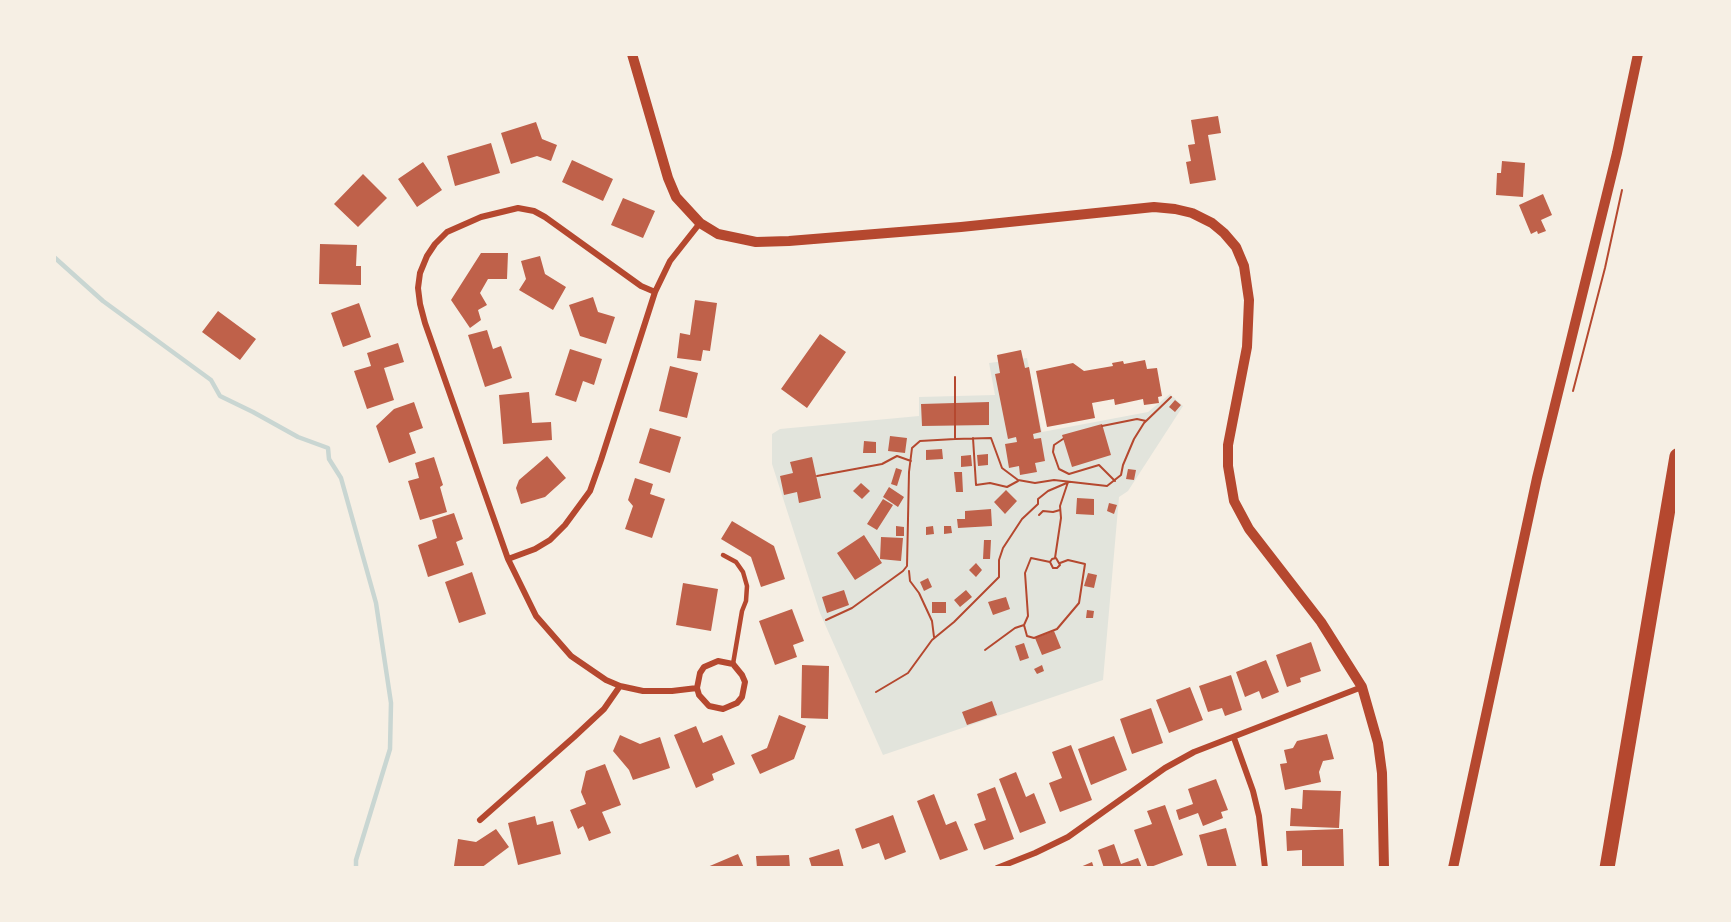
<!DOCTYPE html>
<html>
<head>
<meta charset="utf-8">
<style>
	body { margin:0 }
	#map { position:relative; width:1731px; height:922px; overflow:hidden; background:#f6efe4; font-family:"Zilla Slab",serif }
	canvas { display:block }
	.frame { position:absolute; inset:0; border:56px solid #f6efe4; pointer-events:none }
</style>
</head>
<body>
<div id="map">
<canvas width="1731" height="922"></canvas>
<div class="frame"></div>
</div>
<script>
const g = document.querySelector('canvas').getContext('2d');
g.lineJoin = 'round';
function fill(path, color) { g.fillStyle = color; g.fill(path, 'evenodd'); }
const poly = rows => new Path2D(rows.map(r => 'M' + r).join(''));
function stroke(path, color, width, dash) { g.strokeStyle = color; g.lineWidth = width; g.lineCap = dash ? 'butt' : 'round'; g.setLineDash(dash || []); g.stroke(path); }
const green = poly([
	[1027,358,1042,432,1148,412,1170,394,1183,406,1128,491,1119,497,1103,680,883,755,820,613,772,464,772,434,780,429,919,416,919,397,995,395,989,363]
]);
const stream = poly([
	[54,257,103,301,211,380,220,396,253,412,298,437,328,448,329,459,341,478,376,603,391,703,390,749,356,860,356,868]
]);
const building = poly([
	[1218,116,1221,133,1208,135,1216,180,1190,184,1186,162,1191,161,1188,145,1195,144,1191,120],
	[536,122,542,139,557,145,551,161,537,156,511,164,501,133],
	[491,143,500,173,455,186,447,156],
	[572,160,613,179,603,201,562,182],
	[1502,161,1525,163,1523,197,1496,195,1497,173,1501,173],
	[423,162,442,190,417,207,398,179],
	[363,174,387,198,358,227,334,204],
	[1543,194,1552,215,1541,220,1546,231,1538,234,1537,231,1531,234,1519,205],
	[623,198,655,211,643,238,611,225],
	[320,244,357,245,356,266,361,266,361,285,319,284],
	[481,253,508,253,507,279,488,279,480,293,487,305,478,310,481,320,470,328,451,300],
	[540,256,545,274,566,287,553,310,519,290,526,279,521,261],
	[593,297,598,312,615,317,606,344,580,336,569,305],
	[695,300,717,303,710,351,703,350,701,361,677,358,680,333,690,335],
	[359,303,371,337,343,347,331,313],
	[218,311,256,339,240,360,202,332],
	[487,330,493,349,501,346,512,378,485,387,468,335],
	[820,334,846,352,807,408,781,389],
	[398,343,404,362,384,368,394,400,367,409,354,371,371,366,367,353],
	[570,349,602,359,594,385,583,381,576,402,555,395],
	[1021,350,1025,368,1029,367,1041,432,1033,434,1034,439,1041,438,1045,461,1035,463,1037,472,1020,475,1019,466,1009,468,1005,444,1017,442,1016,437,1008,439,995,374,1000,373,997,355],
	[1145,360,1147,369,1157,368,1162,396,1158,397,1159,403,1144,405,1143,399,1115,405,1114,399,1092,403,1095,418,1047,427,1036,371,1073,363,1084,371,1113,366,1112,363,1123,361,1124,364],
	[670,366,698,373,687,418,659,411],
	[529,392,532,423,551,422,552,440,503,444,499,395],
	[1175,400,1181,405,1175,412,1169,407],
	[414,402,423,428,409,433,416,453,389,463,376,426,394,409],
	[989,402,989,425,922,426,921,404],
	[1102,424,1111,455,1072,467,1062,435],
	[650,428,681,437,670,473,639,463],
	[890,436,907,438,905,453,888,451],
	[864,441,876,442,876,453,863,453],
	[942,449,943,459,926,460,926,450],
	[988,454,988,465,978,466,977,455],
	[971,455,972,466,961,467,961,456],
	[547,456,566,478,545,497,521,504,516,488,519,480],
	[434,457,443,485,440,487,447,512,420,520,408,481,419,478,415,463],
	[812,457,821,498,799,503,797,492,784,495,780,476,793,473,790,462],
	[896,468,902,470,897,486,891,484],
	[1128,469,1136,470,1134,480,1126,479],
	[954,472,962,472,963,492,956,492],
	[635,478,653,484,650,494,665,499,652,538,625,529,633,506,628,500],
	[861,483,870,491,862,499,853,491],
	[889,487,904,497,898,507,883,497],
	[1006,490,1017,501,1005,514,994,502],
	[1077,498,1094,499,1094,515,1076,514],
	[883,499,893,505,877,530,867,524],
	[1109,503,1117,505,1114,514,1107,511],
	[991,509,992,526,958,528,957,519,965,519,965,511],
	[454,513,463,539,456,542,464,565,428,577,418,545,437,538,432,520],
	[732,521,774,546,785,579,761,587,751,557,721,539],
	[896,526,904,527,904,536,896,536],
	[933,526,934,534,926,535,926,527],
	[944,526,951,526,952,533,944,534],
	[864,535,882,563,855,580,837,553],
	[881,537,903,538,901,561,880,559],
	[984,540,991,540,990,559,983,559],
	[976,563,982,570,976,577,969,570],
	[472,572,486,614,459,623,445,582],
	[1088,573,1097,575,1094,588,1084,586],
	[928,578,932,587,924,591,920,582],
	[683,583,718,589,711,631,676,625],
	[844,590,849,605,827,613,822,597],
	[966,590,972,597,960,607,954,600],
	[1006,597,1010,609,993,615,988,602],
	[932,602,946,602,946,613,932,613],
	[792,609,804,641,793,645,797,657,775,665,759,621],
	[1087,610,1094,611,1093,618,1086,618],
	[1054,631,1061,648,1042,655,1035,638],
	[1311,642,1321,671,1300,678,1301,682,1287,687,1276,655],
	[1024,643,1029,658,1020,661,1015,646],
	[1266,660,1279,692,1262,699,1259,691,1245,697,1236,672],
	[802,665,829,666,828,719,801,718],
	[1042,665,1044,671,1037,674,1034,669],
	[1231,675,1242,710,1225,716,1222,708,1208,712,1199,686],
	[1190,687,1203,720,1169,733,1156,700],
	[992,701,997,715,967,725,962,712],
	[1151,708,1163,743,1132,754,1120,719],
	[779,715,806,726,794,759,760,774,751,755,767,748],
	[696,726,703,743,722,735,735,764,712,774,714,780,696,788,674,735],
	[1327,734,1334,759,1323,761,1319,772,1321,782,1285,790,1280,764,1287,763,1284,750,1293,748,1297,741],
	[620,735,640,744,660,737,670,768,633,780,629,770,613,751],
	[1114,736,1127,770,1091,785,1078,749],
	[1071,745,1092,800,1060,812,1049,783,1062,778,1052,752],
	[605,764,621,805,602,812,611,833,589,841,583,826,578,829,570,810,586,804,581,792,586,771],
	[1016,772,1026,797,1034,793,1046,823,1020,833,999,779],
	[1216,779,1228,810,1221,812,1223,818,1203,826,1198,813,1179,820,1176,810,1193,804,1188,789],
	[995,787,1014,839,984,850,974,824,986,820,977,794],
	[1303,790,1341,791,1339,828,1290,826,1291,808,1302,809],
	[934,794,946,825,956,821,968,850,940,860,917,801],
	[1165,805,1183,855,1148,868,1134,830,1152,824,1147,811],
	[893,815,906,852,885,860,879,843,862,849,855,829],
	[535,816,537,825,553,821,561,854,518,865,508,823],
	[1226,828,1237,868,1208,868,1199,835],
	[496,829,509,847,481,868,454,866,458,839,476,842],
	[1343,829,1344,868,1302,868,1302,850,1287,851,1286,831],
	[1114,844,1121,864,1138,858,1142,868,1104,868,1098,850],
	[839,849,844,868,812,868,809,858],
	[738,854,744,868,705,868],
	[789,855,790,868,757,868,756,856],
	[1092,862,1094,868,1078,868]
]);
const path = poly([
	[1573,391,1605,268,1622,190],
	[1102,426,1137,419,1146,421],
	[973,438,976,485,990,483,1007,487,1018,481],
	[955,439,991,438,1002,468,1018,480,1035,483,1054,480,1107,486,1121,475,1123,465,1134,439,1144,423,1171,397],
	[1063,439,1054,445,1053,452,1059,469,1069,474,1099,465,1115,481],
	[817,476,882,464,897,456,911,461],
	[1039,515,1043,511,1053,512,1060,510],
	[1055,558,1061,518,1060,506,1068,482],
	[909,571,910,581,919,593,932,621,934,637],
	[826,620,852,608,903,571,907,566,909,472,912,448,920,441,955,439,955,377],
	[1024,625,1027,636,1034,638,1057,629,1079,603,1085,564,1068,560,1060,563],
	[985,650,1015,628,1024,625,1028,616,1025,573,1031,558,1050,562,1053,568,1057,568,1060,565,1056,558,1052,559,1050,562],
	[876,692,908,673,932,640,954,622,999,577,999,560,1003,548,1022,519,1038,504,1038,499,1048,491,1069,482]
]);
const service = poly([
	[723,555,736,562,743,572,747,586,746,601,742,611,733,664]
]);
const minor = poly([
	[655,292,641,286,545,217,534,211,518,208,481,217,447,232,435,244,427,256,420,273,418,288,420,304,425,323,508,559,536,616,571,656,606,680,620,686,643,691,672,691,697,688,700,673,704,667,718,661,733,664,742,675,745,682,742,697,737,703,723,709,709,706,699,695,697,688],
	[508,559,535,549,550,540,565,525,590,491,601,460,655,292,670,261,700,223],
	[1234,738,1253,791,1259,816,1265,868],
	[480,820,574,737,604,709,620,686],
	[997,868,1035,853,1068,837,1165,768,1194,752,1362,687]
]);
const tertiary = poly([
	[632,54,668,178,676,197,700,223,718,234,756,242,789,241,961,227,1154,207,1175,209,1192,213,1212,223,1224,233,1236,247,1244,266,1249,300,1247,347,1228,445,1228,466,1234,501,1249,529,1321,622,1362,687,1378,743,1382,773,1384,868],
	[1453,868,1537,478,1617,153,1638,54]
]);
const motorway = poly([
	[1607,868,1677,456]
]);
fill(green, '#e2e4dc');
stroke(stream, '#c9d6d2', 4.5);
fill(building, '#bf614a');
stroke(path, '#b5482f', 2);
stroke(service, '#b5482f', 4.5);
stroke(minor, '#b5482f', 6);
stroke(tertiary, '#b5482f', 10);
stroke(motorway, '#b5482f', 15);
</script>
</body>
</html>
